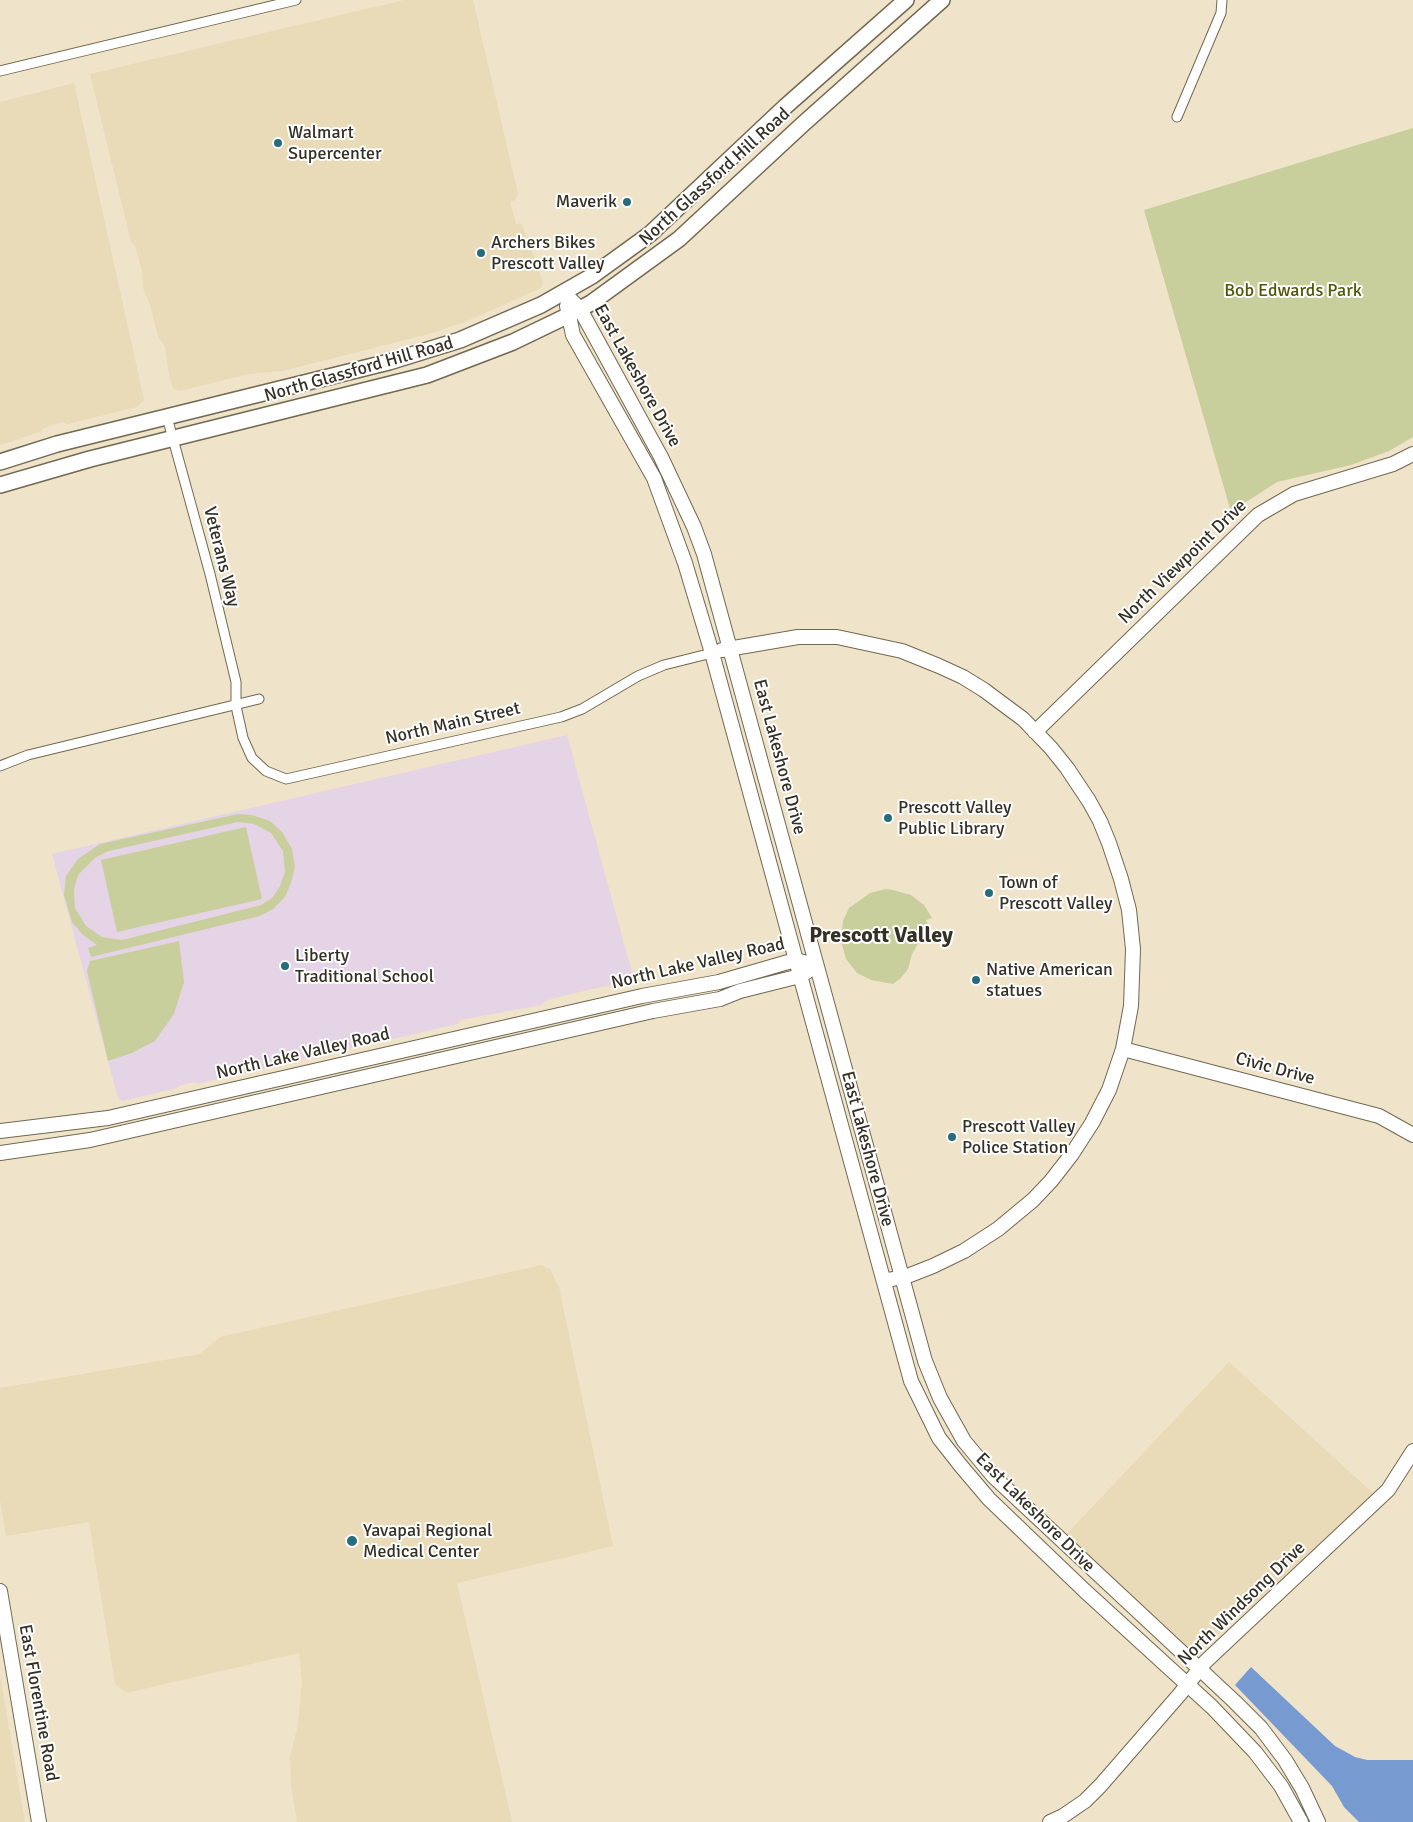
<!DOCTYPE html>
<html>
<head>
<meta charset="utf-8">
<style>
	body { margin:0 }
	canvas { display:block; background:#efe3c9 }
</style>
</head>
<body>
<canvas width="1413" height="1822"></canvas>
<script>
const g = document.querySelector('canvas').getContext('2d');
g.lineJoin = 'round';
function fill(path, color) { g.fillStyle = color; g.fill(path, 'evenodd'); }
const poly = rows => new Path2D(rows.map(r => 'M' + r).join(''));
function stroke(path, color, width, dash) { g.strokeStyle = color; g.lineWidth = width; g.lineCap = dash ? 'butt' : 'round'; g.setLineDash(dash || []); g.stroke(path); }
function drawText(font, color, halo, rows, align = 'center') {
  g.font = font + ' Signika,sans-serif'; g.lineWidth = 4; g.setLineDash([]); g.textBaseline = 'middle'; g.strokeStyle = halo; g.fillStyle = color; for (const [text, x, y, turn = 0] of rows) {
    g.save(); g.translate(x, y); g.rotate((+turn || 0) * Math.PI / 180); g.textAlign = isNaN(turn) ? turn : align; if (halo) g.strokeText(text, 0, 0); g.fillText(text, 0, 0); g.restore();
  }
}
const built = poly([
	[404,0,473,0,518,194,515,200,510,202,516,223,522,224,543,283,541,288,465,322,425,335,282,371,249,374,180,391,173,388,169,375,165,347,158,336,150,305,143,288,142,271,135,245,131,242,90,74],
	[74,83,144,400,137,407,68,424,62,422,44,428,40,432,0,445,0,102],
	[541,1265,550,1269,559,1287,613,1546,457,1583,512,1822,297,1822,291,1787,290,1757,298,1724,302,1681,299,1653,126,1693,115,1684,89,1522,6,1536,0,1500,0,1388,200,1354,220,1337],
	[1229,1362,1374,1494,1279,1585,1236,1619,1200,1652,1190,1652,1064,1537],
	[0,1675,25,1822,0,1822]
]);
const education = poly([
	[567,735,634,980,566,995,545,1001,542,1005,460,1020,458,1024,197,1084,193,1082,179,1086,178,1088,122,1101,118,1098,52,854]
]);
const green = poly([
	[1413,128,1413,437,1389,451,1351,465,1277,482,1231,512,1144,210],
	[238,814,252,815,270,821,282,832,292,849,295,867,291,883,285,897,273,909,260,916,91,957,88,948,97,945,83,935,72,922,64,895,66,876,78,859,100,844],
	[238,822,254,824,271,833,283,851,285,872,280,886,273,897,261,905,122,940,102,937,86,926,75,908,74,890,78,875,96,857,109,851],
	[246,827,262,899,117,932,101,860],
	[886,889,893,890,911,895,924,905,932,918,926,920,931,932,925,935,919,942,912,954,908,969,900,979,893,984,871,980,857,973,846,959,841,941,843,921,849,908,870,893],
	[179,941,184,982,174,1014,155,1041,132,1053,108,1061,87,971,90,961]
]);
const water = poly([
	[1251,1667,1335,1746,1355,1757,1367,1760,1413,1760,1413,1822,1359,1822,1344,1807,1332,1786,1235,1685]
]);
const street = poly([
	[0,71,296,0],
	[1177,117,1213,32,1221,13,1222,0],
	[167,417,210,574,236,682,236,706,243,738,252,758,266,771,286,779,561,717,582,709,638,676,664,665,712,653],
	[0,766,28,755,259,699]
]);
const secondary = poly([
	[564,293,580,309,661,457,694,527,704,554,925,1361,940,1398,964,1441,994,1477,1235,1702,1261,1728,1285,1760,1302,1788,1318,1822],
	[567,306,573,335,654,478,685,563,712,653,911,1381,939,1438,961,1466,989,1499,1085,1591,1212,1707,1255,1752,1281,1786,1301,1822],
	[722,650,798,637,837,637,902,651,939,666,963,677,984,690,1023,719,1051,748,1067,768,1089,801,1100,821,1109,843,1121,879,1129,910,1133,949,1131,1006,1123,1049,1109,1090,1092,1123,1072,1154,1051,1181,1033,1200,998,1229,964,1251,933,1266,910,1275,884,1281],
	[1035,732,1258,515,1294,494,1393,464,1413,454],
	[1123,1049,1379,1116,1413,1135],
	[0,1131,108,1118,642,996,719,982,795,960,804,962],
	[0,1153,90,1140,653,1011,720,999,740,991,800,976,808,971],
	[0,1591,39,1822],
	[1050,1822,1063,1816,1085,1801,1100,1786,1180,1694,1205,1662,1388,1490,1413,1451]
]);
const primary = poly([
	[0,462,57,444,389,362,460,340,541,305,592,276,650,234,786,106,906,0],
	[0,485,90,459,427,375,513,342,569,315,591,303,679,239,803,124,942,0]
]);
const markers = [
	[278,143,5,"#256d7a"],
	[627,202,5,"#256d7a"],
	[481,253,5,"#256d7a"],
	[888,818,5,"#256d7a"],
	[989,893,5,"#256d7a"],
	[285,966,5,"#256d7a"],
	[976,980,5,"#256d7a"],
	[952,1137,5,"#256d7a"],
	[352,1541,6,"#256d7a"]
];
const poiNames = [
	["Walmart",288,133],
	["Supercenter",288,154],
	["Maverik",617,202,"right"],
	["Archers Bikes",491,243],
	["Prescott Valley",491,264],
	["Prescott Valley",898,808],
	["Public Library",898,829],
	["Town of",999,883],
	["Prescott Valley",999,904],
	["Liberty",295,956],
	["Traditional School",295,977],
	["Native American",986,970],
	["statues",986,991],
	["Prescott Valley",962,1127],
	["Police Station",962,1148],
	["Yavapai Regional",363,1531],
	["Medical Center",363,1552]
];
const streetNames = [
	["North Glassford Hill Road",715,177,-42],
	["North Glassford Hill Road",359,370,-16],
	["East Lakeshore Drive",637,376,61],
	["Veterans Way",221,557,76],
	["North Viewpoint Drive",1183,562,-44],
	["North Main Street",453,724,-13],
	["East Lakeshore Drive",779,757,75],
	["North Lake Valley Road",698,964,-13],
	["North Lake Valley Road",303,1054,-13],
	["Civic Drive",1275,1069,15],
	["East Lakeshore Drive",867,1149,75],
	["East Lakeshore Drive",1035,1513,45],
	["North Windsong Drive",1242,1604,-44],
	["East Florentine Road",38,1703,80]
];
const parkNames = [
	["Bob Edwards Park",1293,291]
];
const districtNames = [
	["Prescott Valley",881,936]
];
fill(built, '#e9dab8');
fill(education, '#e5d4e6');
fill(green, '#c9cf9c');
fill(water, '#779bd0');
stroke(street, '#726850', 11);
stroke(secondary, '#726850', 16);
stroke(primary, '#726850', 18);
stroke(street, '#fff', 9);
stroke(secondary, '#fff', 14);
stroke(primary, '#fff', 15);
for (const [x, y, r, color] of markers) { const dot = new Path2D(); dot.arc(x, y, r, 0, 2 * Math.PI); g.fillStyle = color; g.fill(dot); stroke(dot, '#fff', 2); }
drawText('18px', '#343025', '#fff', poiNames, 'left');
drawText('18px', '#343025', '#fff', streetNames);
drawText('18px', '#525706', '#fff', parkNames);
drawText('bold 22px', '#343025', '#fff', districtNames);
</script>
</body>
</html>
